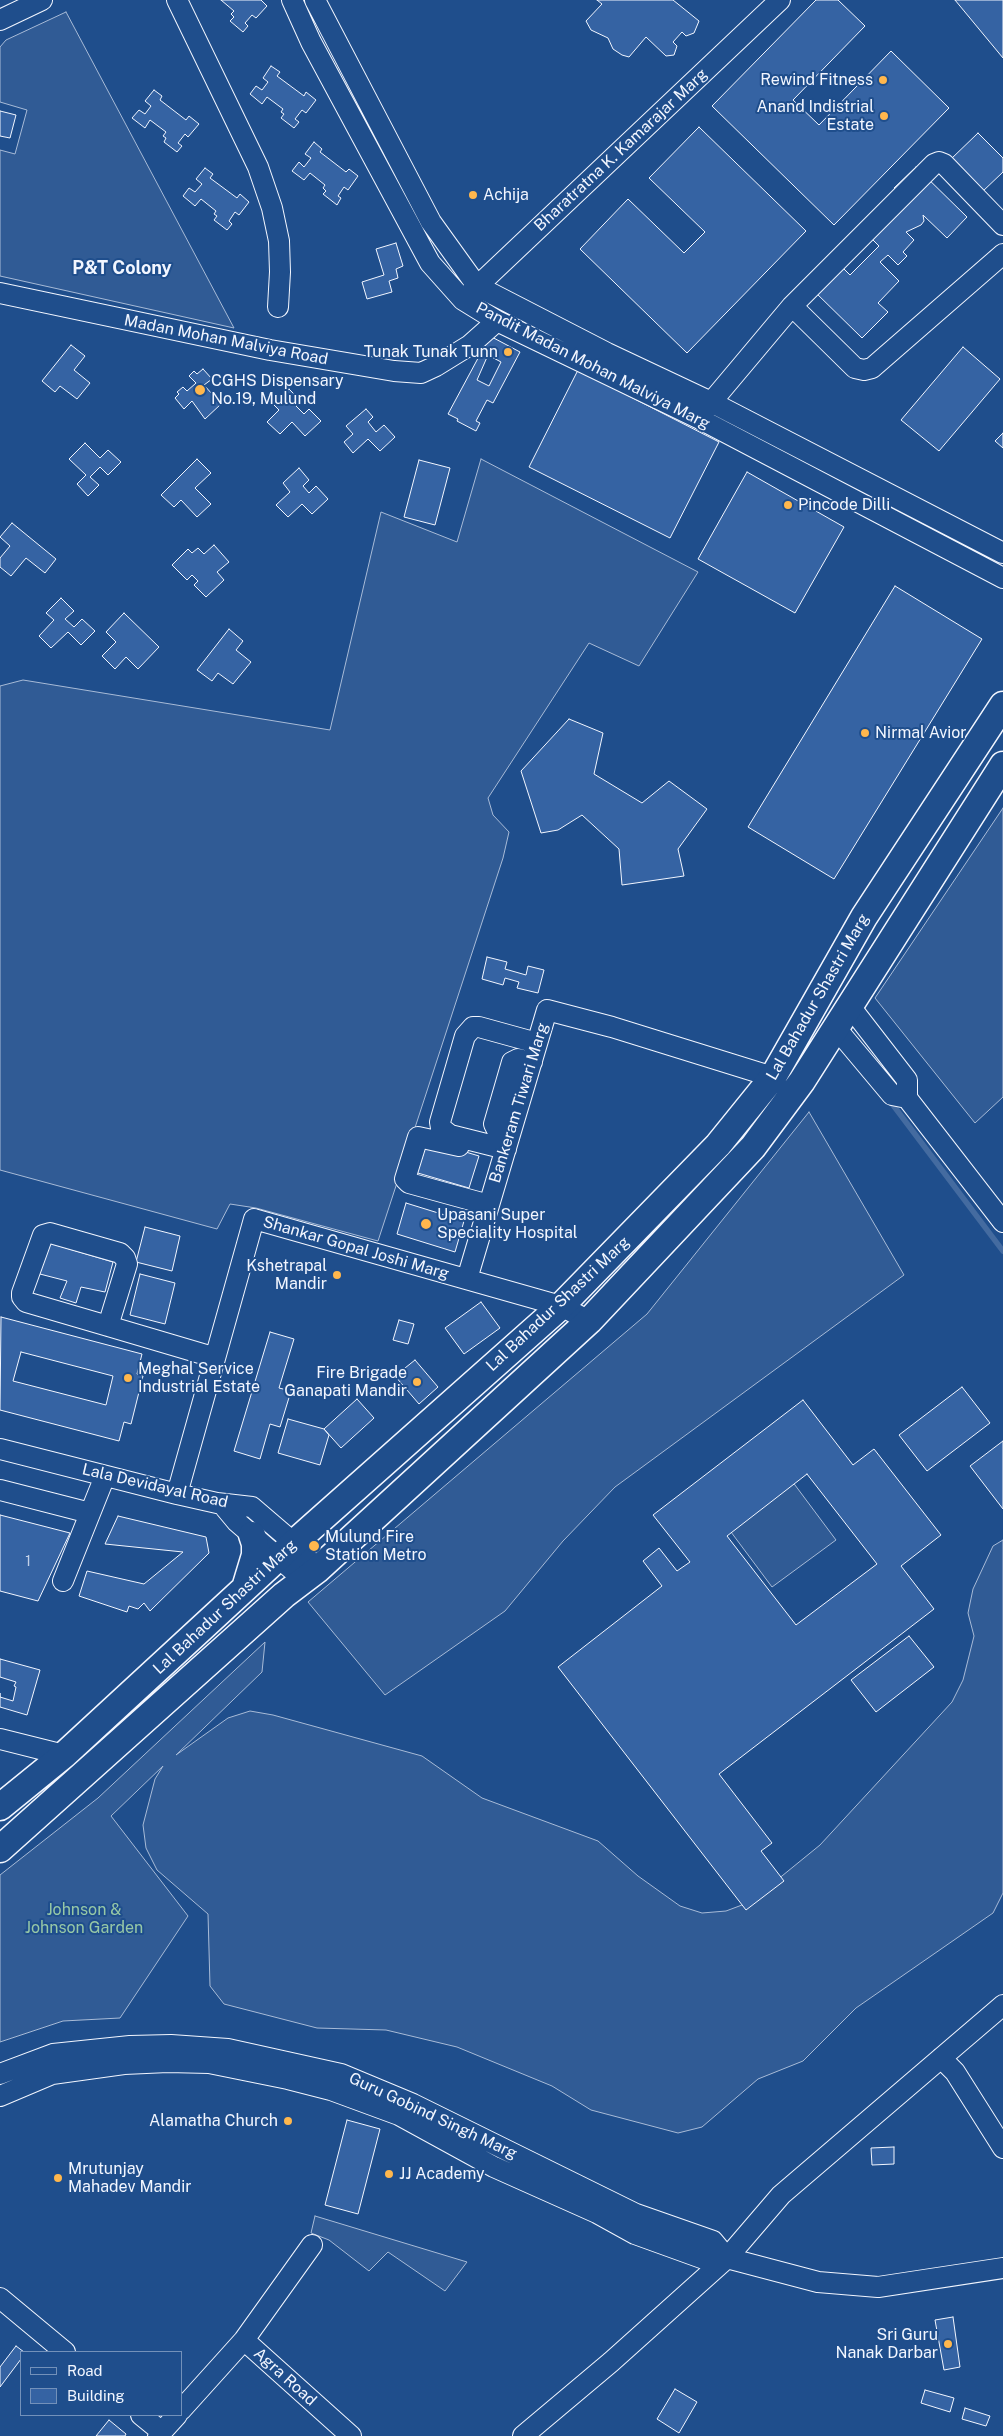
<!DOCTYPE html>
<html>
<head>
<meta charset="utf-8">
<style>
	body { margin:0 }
	#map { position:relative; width:1003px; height:2436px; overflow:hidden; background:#1f4e8c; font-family:"Public Sans",sans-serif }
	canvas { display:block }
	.legend { position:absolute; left:20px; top:2351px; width:162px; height:65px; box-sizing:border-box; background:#1f4e8c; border:1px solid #7391ba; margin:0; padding:6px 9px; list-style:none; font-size:15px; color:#f2f6ff }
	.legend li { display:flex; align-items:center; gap:10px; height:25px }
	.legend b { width:25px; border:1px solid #7391ba }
</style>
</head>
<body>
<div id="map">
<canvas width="1003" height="2436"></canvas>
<ul class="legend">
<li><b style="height:6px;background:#1f4e8c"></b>Road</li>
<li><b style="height:14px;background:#3563a3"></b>Building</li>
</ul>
</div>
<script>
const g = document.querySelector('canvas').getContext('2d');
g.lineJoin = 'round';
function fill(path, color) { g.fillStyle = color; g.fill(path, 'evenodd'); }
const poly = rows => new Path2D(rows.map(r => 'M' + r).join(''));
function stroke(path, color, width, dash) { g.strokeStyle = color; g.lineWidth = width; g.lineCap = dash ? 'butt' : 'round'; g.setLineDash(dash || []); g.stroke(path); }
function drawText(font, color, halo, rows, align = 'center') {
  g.font = font + ' "Public Sans",sans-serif'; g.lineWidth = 4; g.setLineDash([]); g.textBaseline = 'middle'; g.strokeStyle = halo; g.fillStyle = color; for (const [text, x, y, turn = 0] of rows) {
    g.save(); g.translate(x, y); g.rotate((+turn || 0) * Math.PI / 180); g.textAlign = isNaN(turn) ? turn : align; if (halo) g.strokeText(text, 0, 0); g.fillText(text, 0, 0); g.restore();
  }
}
const built = poly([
	[66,12,234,328,0,276,0,150,15,154,27,110,0,102,0,47,6,40,66,12],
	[481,459,698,572,639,666,589,643,488,798,493,815,509,832,503,858,378,1241,256,1208,230,1204,217,1229,0,1170,0,686,23,680,330,730,381,512,457,542,481,459],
	[1003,808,1003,1097,975,1123,875,998,1003,808],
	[809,1112,904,1275,615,1487,563,1541,505,1611,385,1695,308,1602,647,1314,809,1112],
	[792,1481,836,1540,772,1587,728,1528,792,1481],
	[1003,1540,1003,1893,993,1913,856,2008,803,2061,758,2079,702,2127,678,2133,591,2110,552,2086,457,2047,386,2030,317,2028,224,2004,210,1986,208,1914,157,1870,146,1848,143,1825,155,1779,163,1766,111,1816,188,1916,120,2018,63,2021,0,2042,0,1875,98,1798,265,1642,262,1672,176,1755,228,1718,250,1711,273,1715,422,1756,482,1798,598,1841,638,1876,680,1906,702,1913,726,1911,750,1902,820,1845,952,1702,963,1680,974,1636,968,1613,973,1589,993,1546,1003,1540],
	[315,2216,467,2262,445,2291,388,2252,369,2271,329,2240,311,2233,315,2216]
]);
const stream = poly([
	[890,1101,1003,1251]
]);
const building = poly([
	[221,0,261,0,267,6,256,18,252,15,245,23,248,26,243,32,230,21,234,17,231,14,234,11,221,0],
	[597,0,673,0,699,21,694,33,686,36,682,32,673,42,677,46,674,55,666,56,646,37,629,57,622,55,613,49,608,38,591,30,586,21,602,4,597,0],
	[816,0,838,0,865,26,793,100,819,125,891,51,949,108,834,225,712,106,816,0],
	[955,0,1003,0,1003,58,955,0],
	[271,66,280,72,277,76,304,96,306,92,316,100,306,113,302,110,295,119,299,122,294,128,281,118,284,114,281,112,283,109,267,97,262,104,250,94,256,86,262,90,268,82,263,78,271,66],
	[154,90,162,96,160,100,186,120,189,116,199,124,188,137,185,134,178,143,182,146,177,152,164,142,166,138,163,136,166,132,150,120,145,128,132,118,139,110,145,114,151,106,145,101,154,90],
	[0,111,16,115,10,138,0,136,0,111],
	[699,127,806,231,687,353,580,249,628,199,684,253,705,232,649,178,699,127],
	[978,133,1003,158,1003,172,982,192,950,160,978,133],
	[314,142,322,149,320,152,346,172,349,169,358,176,348,190,344,187,338,196,341,198,337,205,323,194,326,191,323,188,325,185,310,173,304,180,292,171,299,162,304,167,311,158,305,154,314,142],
	[916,167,967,217,947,238,923,215,924,221,921,225,906,232,914,240,903,252,907,256,898,265,888,255,880,262,899,281,878,303,888,312,862,338,813,290,839,264,850,275,879,246,872,239,897,215,897,207,909,203,894,188,916,167],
	[205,168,213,174,210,178,237,198,240,194,249,202,239,215,235,212,229,221,232,224,227,230,214,220,217,216,214,214,216,211,201,199,195,206,183,196,189,188,195,192,202,184,196,179,205,168],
	[396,243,403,266,396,269,398,278,389,281,392,292,367,299,362,282,384,275,376,249,396,243],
	[490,336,520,352,493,403,487,400,476,421,480,423,476,431,457,421,458,419,448,414,490,336],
	[488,355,501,362,489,386,477,380,488,355],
	[71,345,85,356,74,370,90,383,77,399,60,386,55,392,42,381,71,345],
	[963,347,1000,379,939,451,901,420,963,347],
	[203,369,212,379,204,385,221,404,205,419,192,401,184,409,175,398,179,394,177,392,183,387,187,391,196,383,189,376,194,371,197,374,203,369],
	[578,370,719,442,670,538,529,467,578,370],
	[289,389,301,401,296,406,304,414,309,409,321,421,305,436,292,422,280,434,267,422,279,410,273,404,289,389],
	[366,409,373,417,368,422,376,432,384,425,395,437,380,451,368,439,353,453,344,442,353,434,346,426,366,409],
	[1003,433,1003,448,995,441,1003,433],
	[85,443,100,458,108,450,121,462,108,475,100,467,90,477,99,485,88,496,77,484,86,475,69,459,85,443],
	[197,459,211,473,195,488,211,504,197,517,181,500,174,507,161,495,197,459],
	[419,460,450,468,435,525,404,517,419,460],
	[299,468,309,480,303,486,309,493,316,486,328,499,312,514,302,504,288,517,276,505,290,492,283,483,299,468],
	[747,472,844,527,795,613,698,559,747,472],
	[12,523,56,559,45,573,26,558,11,576,0,567,0,558,10,546,0,537,12,523],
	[214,545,229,562,217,572,224,580,206,597,194,585,198,581,192,575,187,580,172,565,188,549,192,553,198,548,204,554,214,545],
	[895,586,982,639,834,879,748,827,895,586],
	[61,598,74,611,65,619,74,627,82,619,95,631,81,645,68,632,51,648,39,636,54,620,46,613,61,598],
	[124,613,159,647,138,669,126,657,115,669,102,656,116,642,106,632,124,613],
	[229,629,243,641,236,650,251,662,233,684,218,673,212,681,197,670,229,629],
	[569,719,603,733,594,774,642,803,669,781,707,809,678,849,684,876,622,885,619,849,582,815,558,830,541,833,521,771,569,719],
	[487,957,507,962,505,969,526,975,528,966,544,970,538,993,517,988,519,982,505,978,503,985,482,979,487,957],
	[419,1138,479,1156,469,1188,411,1171,415,1159,421,1161,423,1155,415,1152,419,1138],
	[406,1203,464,1221,455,1252,397,1234,406,1203],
	[145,1227,180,1236,172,1271,136,1262,145,1227],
	[46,1242,113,1262,105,1292,81,1287,76,1303,60,1298,67,1281,36,1273,46,1242],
	[140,1274,175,1283,165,1324,130,1315,140,1274],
	[481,1302,500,1328,464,1354,445,1328,481,1302],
	[1,1317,142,1354,137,1374,143,1376,131,1424,124,1422,119,1441,0,1410,1,1317],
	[21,1352,113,1376,106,1405,13,1381,21,1352],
	[399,1320,414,1324,408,1344,393,1340,399,1320],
	[270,1332,294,1339,279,1388,291,1391,280,1427,270,1424,260,1459,234,1451,270,1332],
	[415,1360,438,1387,419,1404,395,1376,415,1360],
	[962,1387,990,1423,927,1471,899,1435,962,1387],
	[357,1399,374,1418,341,1448,324,1429,357,1399],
	[803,1400,853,1465,874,1449,941,1535,901,1566,934,1609,719,1774,772,1843,761,1851,784,1881,746,1910,558,1667,662,1586,643,1561,659,1548,677,1571,690,1562,653,1515,803,1400],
	[807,1474,877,1564,796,1625,727,1536,807,1474],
	[288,1419,324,1429,329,1435,320,1465,278,1453,288,1419],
	[1003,1441,1003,1509,970,1466,1003,1441],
	[0,1515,70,1533,38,1601,0,1591,0,1515],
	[118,1516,206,1537,209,1553,150,1611,144,1603,138,1609,129,1606,127,1612,79,1596,87,1571,144,1584,183,1552,105,1544,118,1516],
	[909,1636,934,1667,876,1712,851,1680,909,1636],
	[0,1659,40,1670,27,1715,0,1707,0,1693,0,1697,13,1701,16,1687,14,1686,16,1682,0,1677,0,1659],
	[347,2120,380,2129,358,2214,325,2205,347,2120],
	[894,2147,894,2164,872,2165,871,2148,894,2147],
	[953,2317,960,2367,944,2370,935,2320,953,2317],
	[16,2346,24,2352,21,2352,21,2359,0,2387,0,2367,16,2346],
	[675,2389,697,2402,679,2433,657,2419,675,2389],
	[925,2390,954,2398,950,2412,921,2403,925,2390],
	[965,2408,990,2416,986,2426,962,2419,965,2408],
	[109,2420,126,2434,125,2436,96,2436,109,2420]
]);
const minor = poly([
	[177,0,258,167,272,208,279,241,280,272,278,307],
	[292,0,311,42,430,263,463,300,497,321,698,418,1003,578],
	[315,0,431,222,477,286,607,353,711,402,1003,553],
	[0,20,42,0],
	[0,293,270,350,394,371,421,373,436,366,470,345,497,321],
	[468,295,780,0],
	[792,306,855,368,864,370,872,368,1003,254],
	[703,412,792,306,934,164,939,162,944,164,1003,225],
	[849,1005,907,1080,907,1098,1003,1222],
	[835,1027,892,1095,907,1098],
	[510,1133,497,1130,494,1124,512,1062,518,1059,532,1062],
	[459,1146,418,1137,405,1179,409,1183,489,1205],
	[506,1149,450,1135,441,1128,440,1122,465,1036,473,1027,479,1027,537,1043],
	[467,1279,547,1010,612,1027,773,1077],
	[108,1326,127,1264,125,1258,120,1253,50,1233,43,1235,22,1293,22,1297,26,1302,108,1326,213,1357],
	[0,1449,177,1494,217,1503,252,1507,294,1543,317,1570],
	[0,1490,90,1513],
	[177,1494,254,1219,561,1306,589,1321],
	[222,1504,237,1522,304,1580],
	[63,1581,105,1476],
	[0,1739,64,1755],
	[941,2058,955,2072,1003,2148],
	[0,2074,53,2054,130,2046,171,2045,228,2049,341,2074,413,2104,636,2214,713,2241,727,2258,707,2260,635,2234,597,2213,494,2167,399,2115,331,2090,288,2079,209,2063,168,2062,124,2064,52,2074,0,2096],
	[727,2258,818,2282,878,2287,1003,2268],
	[0,2298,65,2352],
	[244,2340,351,2436],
	[181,2410,244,2340,312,2245],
	[141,2415,162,2432],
	[158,2436,177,2415],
	[523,2436,611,2362,727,2258,781,2195,1003,2005]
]);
const major = poly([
	[245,1588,255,1555,255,1544,252,1535],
	[0,1807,64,1755,294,1543,561,1306,718,1145,773,1077,864,917,1003,705],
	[0,1849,284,1595,317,1570,589,1321,753,1147,802,1081,1003,765]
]);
const markers = [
	[883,80,5,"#ffb74d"],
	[884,116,5,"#ffb74d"],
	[473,195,5,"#ffb74d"],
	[508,352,5,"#ffb74d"],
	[200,390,6,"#ffb74d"],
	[788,505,5,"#ffb74d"],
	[865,733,5,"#ffb74d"],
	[426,1224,6,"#ffb74d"],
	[337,1275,5,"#ffb74d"],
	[128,1378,5,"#ffb74d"],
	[417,1382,5,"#ffb74d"],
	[314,1546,6,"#ffb74d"],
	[288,2121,5,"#ffb74d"],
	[389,2174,5,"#ffb74d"],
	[58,2178,5,"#ffb74d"],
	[948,2344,5,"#ffb74d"]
];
const numberNames = [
	["1",28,1562]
];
const poiNames = [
	["Rewind Fitness",873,80,"right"],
	["Anand Indistrial",874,107,"right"],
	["Estate",874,125,"right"],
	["Achija",483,195],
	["Tunak Tunak Tunn",498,352,"right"],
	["CGHS Dispensary",211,381],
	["No.19, Mulund",211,399],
	["Pincode Dilli",798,505],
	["Nirmal Avior",875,733],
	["Upasani Super",437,1215],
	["Speciality Hospital",437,1233],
	["Kshetrapal",327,1266,"right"],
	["Mandir",327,1284,"right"],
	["Meghal Service",138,1369],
	["Industrial Estate",138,1387],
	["Fire Brigade",407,1373,"right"],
	["Ganapati Mandir",407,1391,"right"],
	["Mulund Fire",325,1537],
	["Station Metro",325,1555],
	["Alamatha Church",278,2121,"right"],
	["Mrutunjay",68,2169],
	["Mahadev Mandir",68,2187],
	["JJ Academy",399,2174],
	["Sri Guru",938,2335,"right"],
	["Nanak Darbar",938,2353,"right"]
];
const streetNames = [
	["Bharatratna K. Kamarajar Marg",621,150,-43],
	["Madan Mohan Malviya Road",226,340,11],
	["Pandit Madan Mohan Malviya Marg",593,366,27],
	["Lal Bahadur Shastri Marg",818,997,-60],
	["Bankeram Tiwari Marg",519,1103,-73],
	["Shankar Gopal Joshi Marg",356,1248,16],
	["Lal Bahadur Shastri Marg",558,1304,-43],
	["Lala Devidayal Road",155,1486,13],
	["Lal Bahadur Shastri Marg",225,1607,-43],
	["Guru Gobind Singh Marg",433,2116,25],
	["Agra Road",285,2377,42]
];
const parkNames = [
	["Johnson &",84,1910],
	["Johnson Garden",84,1928]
];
const neighbourhoodNames = [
	["P&T Colony",122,268]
];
fill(built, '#305b95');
stroke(built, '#a8bbd7', 1);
stroke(stream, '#446ba0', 5.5);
fill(building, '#3563a3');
stroke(building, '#f2f6ff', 1);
stroke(minor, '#f2f6ff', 22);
stroke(major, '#f2f6ff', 29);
stroke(minor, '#1f4e8c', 20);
stroke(major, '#1f4e8c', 26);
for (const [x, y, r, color] of markers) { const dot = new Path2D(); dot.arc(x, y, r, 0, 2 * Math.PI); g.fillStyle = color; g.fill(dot); stroke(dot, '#1f4e8c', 2); }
drawText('14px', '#c3d1e8', null, numberNames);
drawText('16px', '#f2f6ff', '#1f4e8c', poiNames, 'left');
drawText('16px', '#f2f6ff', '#1f4e8c', streetNames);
drawText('16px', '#97c8a6', '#1f4e8c', parkNames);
drawText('bold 18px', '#f2f6ff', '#1f4e8c', neighbourhoodNames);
</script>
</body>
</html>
